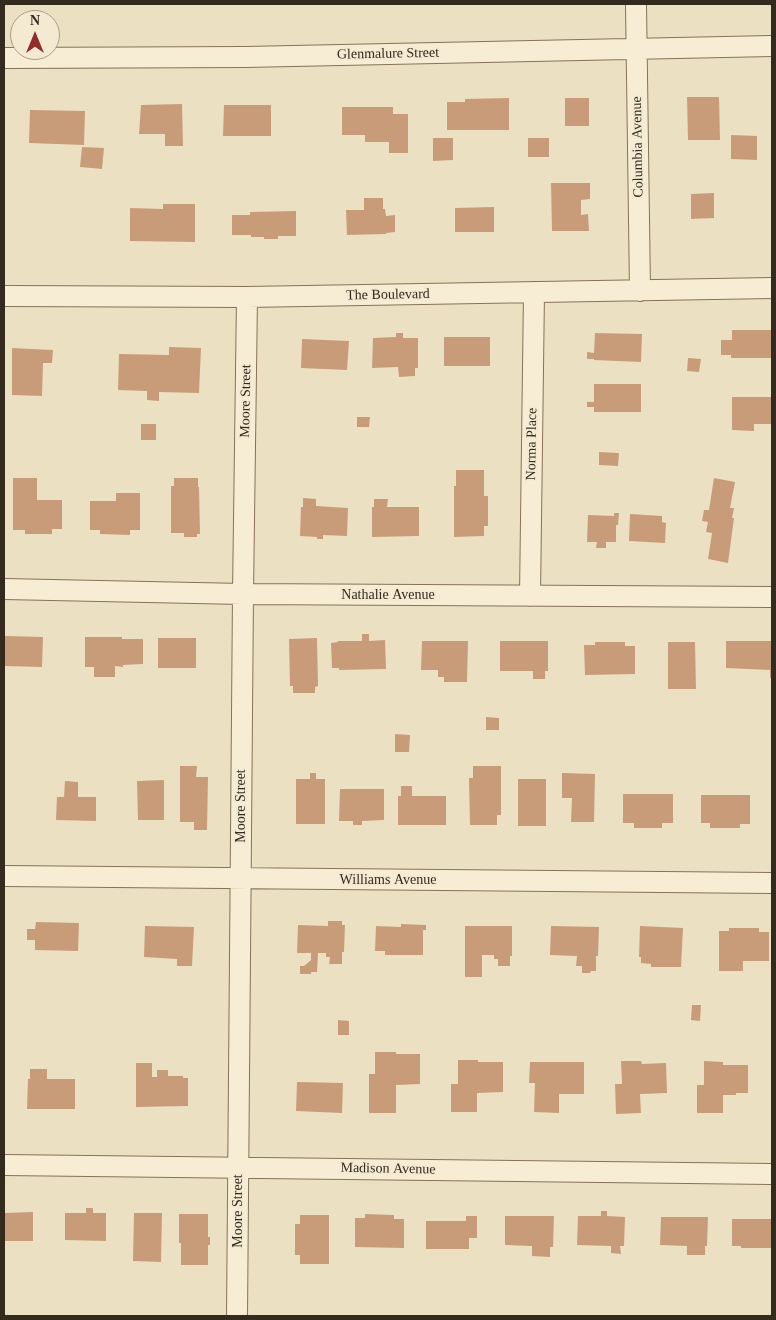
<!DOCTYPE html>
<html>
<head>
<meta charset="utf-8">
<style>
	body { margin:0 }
	#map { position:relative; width:776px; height:1320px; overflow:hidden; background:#ece0c2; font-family:"Times New Roman",serif }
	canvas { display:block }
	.frame { position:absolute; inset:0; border:5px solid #352a1e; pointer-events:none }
	.north { position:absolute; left:10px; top:10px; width:50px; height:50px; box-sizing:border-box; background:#f4ead1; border:1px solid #a89d89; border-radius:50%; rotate:0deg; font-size:14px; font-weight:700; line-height:20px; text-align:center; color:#352a1e }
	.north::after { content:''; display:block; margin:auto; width:18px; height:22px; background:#922d2d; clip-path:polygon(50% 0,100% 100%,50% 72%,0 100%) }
</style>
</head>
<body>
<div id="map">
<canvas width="776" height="1320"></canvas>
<div class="frame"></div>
<div class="north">N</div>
</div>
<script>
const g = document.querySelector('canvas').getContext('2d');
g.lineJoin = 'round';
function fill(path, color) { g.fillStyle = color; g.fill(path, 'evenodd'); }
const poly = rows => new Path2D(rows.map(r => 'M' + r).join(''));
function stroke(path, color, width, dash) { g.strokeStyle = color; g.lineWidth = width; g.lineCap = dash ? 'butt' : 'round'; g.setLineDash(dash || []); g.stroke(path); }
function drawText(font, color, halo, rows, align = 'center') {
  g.font = font + ' "Times New Roman",serif'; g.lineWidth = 4; g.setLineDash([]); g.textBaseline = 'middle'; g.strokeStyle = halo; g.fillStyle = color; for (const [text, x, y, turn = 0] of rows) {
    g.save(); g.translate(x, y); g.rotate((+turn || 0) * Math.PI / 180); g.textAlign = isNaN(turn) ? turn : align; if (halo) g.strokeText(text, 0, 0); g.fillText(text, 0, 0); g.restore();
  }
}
const building = poly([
	[687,97,719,97,720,140,688,140],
	[509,98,509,130,447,130,447,102,465,102,465,99],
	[565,98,589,98,589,126,565,126],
	[182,104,183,146,165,146,165,134,139,134,141,105],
	[224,105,271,105,271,136,223,136],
	[342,107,393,107,393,114,408,114,408,153,389,153,389,142,365,142,365,135,342,135],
	[30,110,85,111,84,145,29,143],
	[731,135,757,136,757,160,731,159],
	[433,138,453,138,453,160,433,161],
	[528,138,549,138,549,157,528,157],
	[82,147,104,148,102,169,80,167],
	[551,183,590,183,590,199,581,200,581,215,588,214,589,231,552,231],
	[714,193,714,218,691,219,691,194],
	[364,198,383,198,383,209,385,209,386,216,395,215,395,232,386,233,386,234,347,235,346,210,364,210],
	[163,204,195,204,195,242,130,241,130,208,163,209],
	[494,207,494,232,455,232,455,208],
	[296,211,296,236,278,236,278,239,264,239,264,237,251,237,251,235,232,235,232,215,250,215,250,212],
	[732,330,772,330,772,358,731,358,731,355,721,355,721,340,732,340],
	[396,333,403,333,403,338,418,338,418,368,415,368,415,376,399,377,398,367,372,368,373,338,396,337],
	[595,333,642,334,641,362,594,360,594,359,587,359,587,352,594,353],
	[444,337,490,337,490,366,444,366],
	[302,339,349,341,347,370,301,368],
	[169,347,201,348,199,393,159,392,159,401,147,400,147,391,118,390,119,354,169,355],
	[12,348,53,350,52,363,43,363,42,396,12,395],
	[688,358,701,359,699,372,687,371],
	[594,384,641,384,641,412,594,412,594,407,587,407,587,402,594,402],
	[732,397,772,397,772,424,754,424,754,431,732,430],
	[357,417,370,417,369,427,357,427],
	[141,424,156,424,156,440,141,440],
	[599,452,619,453,618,466,599,465],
	[456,470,484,470,484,496,488,496,488,526,484,526,484,536,454,537,454,486,456,486],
	[13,478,37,478,37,500,62,500,62,529,52,529,52,534,25,534,25,530,13,530],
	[174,478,198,478,198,487,199,487,200,534,197,534,197,537,184,537,184,533,171,533,171,486,174,486],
	[714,478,735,482,730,508,734,508,732,518,734,518,728,563,708,559,712,533,706,532,708,522,702,521,704,510,709,510],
	[116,493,140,493,140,530,130,530,130,535,100,534,100,530,90,530,90,501,116,501],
	[303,498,316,499,316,506,348,508,347,536,323,535,323,539,317,539,317,537,300,536,301,507,303,507],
	[374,499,388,499,387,507,419,507,419,536,372,537,372,507,374,507],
	[614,513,619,513,618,525,616,525,616,542,606,542,606,548,596,548,597,542,587,542,588,515,614,516],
	[630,514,662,516,662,522,666,523,665,543,629,541],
	[362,634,369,634,369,641,385,640,386,669,339,670,339,668,332,668,331,643,338,642,338,641,362,641],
	[5,636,43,637,42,667,4,666],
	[85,637,122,637,122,639,143,639,143,664,123,665,123,667,115,666,115,677,94,677,94,667,85,667],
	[158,638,196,638,196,668,158,668],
	[317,638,318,686,315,687,315,693,293,693,293,686,290,686,289,639],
	[422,641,468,641,467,682,444,682,444,677,438,677,438,670,421,670],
	[500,641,548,641,548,671,545,671,545,679,533,679,533,671,500,671],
	[726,641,772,641,772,678,770,678,770,670,726,668],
	[595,642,625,642,625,646,635,646,635,674,585,675,584,645,595,645],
	[668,642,695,642,696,689,668,689],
	[486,717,499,718,499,730,486,730],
	[395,734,410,735,409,752,395,752],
	[180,766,197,766,196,777,208,777,207,830,194,830,194,822,180,822],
	[473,766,501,766,501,815,497,815,497,825,470,825,469,778,473,778],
	[310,773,316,773,316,779,325,779,325,824,296,824,296,779,310,779],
	[562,773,595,774,594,822,571,822,572,798,562,798],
	[518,779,546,779,546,826,518,826],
	[164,780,164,820,138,820,137,781],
	[65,781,78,782,78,797,96,797,96,821,56,820,57,797,64,797],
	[401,786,412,786,412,796,446,796,446,825,398,825,398,796,401,796],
	[340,789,384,789,384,820,362,821,362,825,353,825,353,821,339,821],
	[623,794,673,794,673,823,662,823,662,828,634,828,634,823,623,823],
	[701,795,750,795,750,824,740,824,740,828,710,828,710,823,701,823],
	[328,921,342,921,342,925,345,925,344,952,342,952,342,964,329,964,330,957,326,957,326,953,318,953,317,972,311,972,311,974,300,974,300,966,304,966,311,960,311,953,297,953,298,925,328,926],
	[36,922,79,923,78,951,35,950,35,940,27,940,27,929,35,929],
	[401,924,426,925,426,930,423,930,423,955,385,955,385,951,375,951,376,926,401,927],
	[145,926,194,927,192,966,177,966,177,959,144,957],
	[465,926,512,926,512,956,510,956,510,966,498,966,498,959,494,959,494,955,482,955,482,977,465,977],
	[551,926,599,927,598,956,596,956,596,971,591,971,590,973,582,973,582,966,576,966,577,956,550,955],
	[640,926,683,928,681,967,651,967,651,964,641,963,641,957,639,957],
	[729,928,759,928,759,932,769,932,769,961,743,961,743,971,719,971,719,931,729,931],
	[692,1005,701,1005,700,1021,691,1020],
	[338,1020,349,1021,349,1035,338,1035],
	[375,1052,396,1052,396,1054,420,1054,420,1084,396,1085,396,1113,369,1113,369,1074,375,1074],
	[458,1060,478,1060,478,1062,503,1062,503,1092,477,1093,477,1112,451,1112,451,1084,458,1084],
	[621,1061,641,1061,642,1064,666,1063,667,1093,640,1094,641,1113,616,1114,615,1084,622,1084],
	[704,1061,723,1062,723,1065,748,1065,748,1093,736,1093,736,1095,723,1095,723,1113,697,1113,697,1085,704,1085],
	[530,1062,584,1062,584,1094,559,1094,559,1113,534,1112,535,1083,529,1083],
	[136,1063,152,1063,152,1077,157,1077,157,1070,168,1070,168,1076,183,1076,183,1078,188,1078,188,1106,136,1107],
	[30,1069,47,1069,47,1079,75,1079,75,1109,27,1109,28,1079,30,1079],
	[297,1082,343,1083,342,1113,296,1111],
	[86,1208,93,1208,93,1213,106,1213,106,1241,65,1240,65,1213,86,1213],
	[601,1211,607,1211,607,1216,625,1217,624,1246,620,1246,621,1254,611,1253,611,1246,577,1245,578,1216,601,1216],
	[33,1212,33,1241,4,1241,4,1213],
	[134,1213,162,1213,161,1262,133,1261],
	[179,1214,208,1214,208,1237,210,1237,210,1245,208,1245,208,1265,181,1265,181,1243,179,1243],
	[365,1214,394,1215,394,1219,404,1219,404,1248,355,1247,355,1218,365,1218],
	[300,1215,329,1215,329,1264,300,1264,300,1255,295,1255,295,1224,300,1224],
	[466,1216,477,1216,477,1238,469,1238,469,1249,426,1249,426,1221,466,1221],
	[505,1216,554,1216,553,1247,550,1247,550,1257,532,1256,532,1246,505,1245],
	[661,1217,708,1217,707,1246,705,1246,705,1255,687,1255,687,1246,660,1245],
	[732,1219,772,1219,772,1248,741,1248,741,1246,732,1246]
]);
const street = poly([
	[636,4,640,291],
	[4,58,245,57,772,46],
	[4,296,247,297,772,288],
	[4,589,243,594,772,597],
	[530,596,534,292],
	[4,876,772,883],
	[4,1165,772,1174],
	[237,1316,243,594,247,297]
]);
const streetNames = [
	["Glenmalure Street",388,54,-1],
	["Columbia Avenue",638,147,-91],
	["The Boulevard",388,295,-1],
	["Moore Street",246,401,-89],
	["Norma Place",532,444,-89],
	["Nathalie Avenue",388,595],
	["Moore Street",241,806,-90],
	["Williams Avenue",388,880],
	["Madison Avenue",388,1169,1],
	["Moore Street",238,1211,-90]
];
fill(building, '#c99c79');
stroke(street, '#85725a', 22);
stroke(street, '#f7edd5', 20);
drawText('14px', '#352a1e', '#f4ead1', streetNames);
</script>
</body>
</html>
